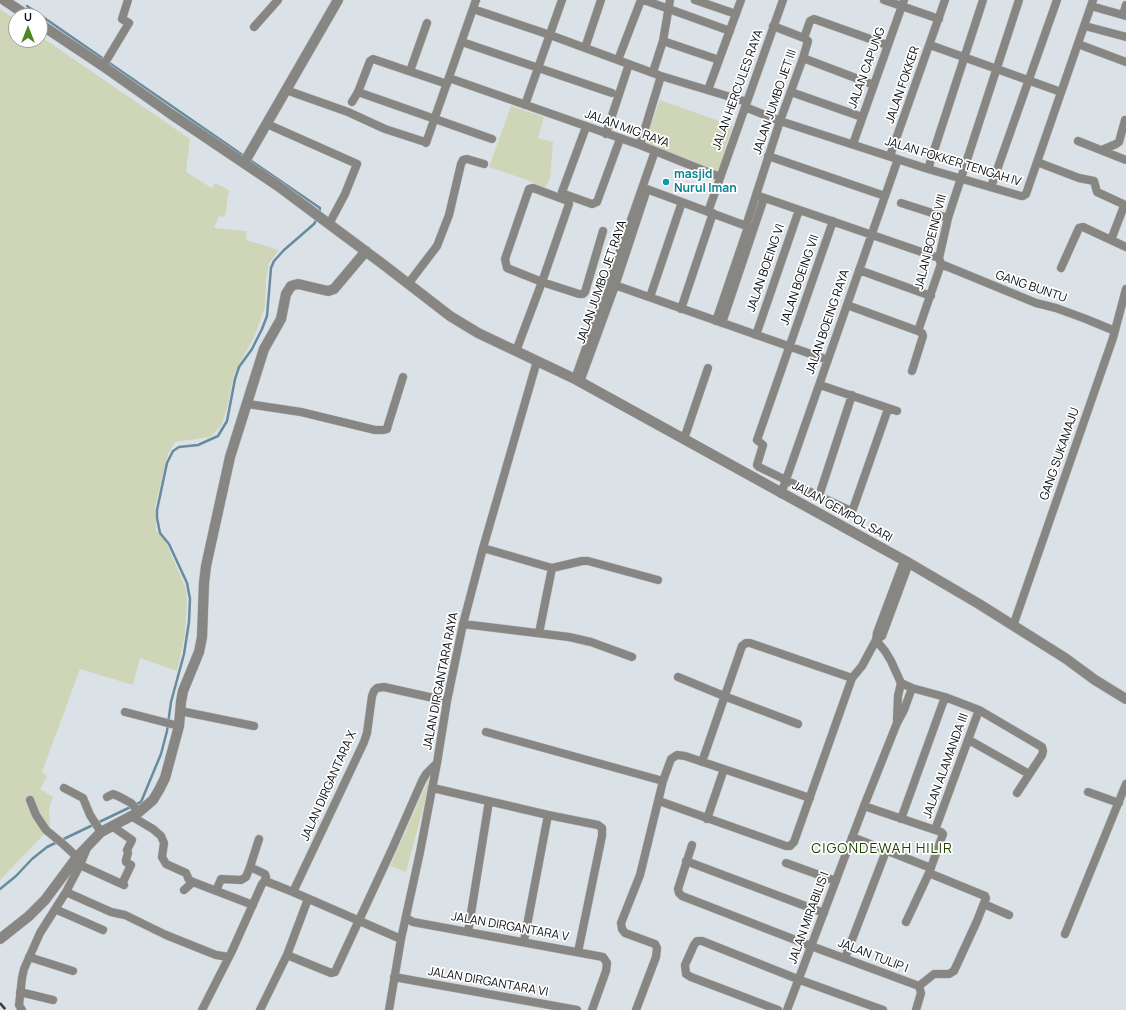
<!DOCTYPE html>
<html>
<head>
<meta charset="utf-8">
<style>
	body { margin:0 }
	#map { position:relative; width:1126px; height:1010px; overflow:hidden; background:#dae2e8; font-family:Manrope,sans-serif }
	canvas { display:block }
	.north { position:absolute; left:8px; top:8px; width:40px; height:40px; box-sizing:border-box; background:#fff; border:1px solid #9d9e9f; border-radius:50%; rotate:0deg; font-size:11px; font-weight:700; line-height:16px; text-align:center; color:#0a0d0f }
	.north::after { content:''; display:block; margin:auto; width:14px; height:18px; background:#4c8521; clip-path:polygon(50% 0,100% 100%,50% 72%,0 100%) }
</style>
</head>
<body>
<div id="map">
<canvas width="1126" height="1010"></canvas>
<div class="north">U</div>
</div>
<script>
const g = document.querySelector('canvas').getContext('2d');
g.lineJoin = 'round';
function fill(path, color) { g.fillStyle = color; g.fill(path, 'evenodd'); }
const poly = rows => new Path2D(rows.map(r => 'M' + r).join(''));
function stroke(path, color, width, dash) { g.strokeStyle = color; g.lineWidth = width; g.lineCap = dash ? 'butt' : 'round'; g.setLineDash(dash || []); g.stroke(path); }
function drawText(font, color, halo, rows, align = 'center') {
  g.font = font + ' Manrope,sans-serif'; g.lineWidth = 3.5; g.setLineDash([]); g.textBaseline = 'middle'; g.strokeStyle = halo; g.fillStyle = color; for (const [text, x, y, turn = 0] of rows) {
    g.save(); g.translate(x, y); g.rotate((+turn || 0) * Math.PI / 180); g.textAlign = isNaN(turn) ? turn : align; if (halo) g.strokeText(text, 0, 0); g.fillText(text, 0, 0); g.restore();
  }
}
const green = poly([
	[0,9,16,20,16,40,40,40,40,36,190,139,186,172,212,188,215,183,229,190,225,217,219,216,214,228,247,231,246,240,279,250,269,263,266,281,265,307,255,335,234,374,226,412,221,426,210,437,175,442,168,454,155,507,156,531,165,540,186,589,187,601,185,635,177,671,140,658,133,685,80,669,42,772,47,776,40,789,53,797,49,809,50,828,0,880],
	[660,100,733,126,718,171,644,143],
	[511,106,544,117,538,138,553,142,550,178,545,188,527,180,489,167],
	[429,779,431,779,406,872,390,866]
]);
const stream = poly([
	[27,6,244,156],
	[250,160,320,208,319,212],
	[0,889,16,876,32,859,47,847,141,802,161,754,167,731,171,702,184,654,189,622,190,599,187,583,169,544,160,533,157,518,157,510,167,463,173,451,179,447,198,445,218,436,227,421,235,379,239,367,252,349,262,329,267,316,271,268,274,261,284,250,314,224,317,219]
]);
const minor = poly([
	[644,0,730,31],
	[695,0,736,14],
	[884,0,939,19],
	[1091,6,1126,16],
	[473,9,550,35,661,76,747,102],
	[1123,15,1126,5],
	[773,26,804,38],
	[1085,26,1126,37],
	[254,27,278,0],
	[663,41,719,60],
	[462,42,612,93],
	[1078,44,1126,62],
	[930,45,1061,92],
	[585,48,601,0],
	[803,58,874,85],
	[618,60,641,0],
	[103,66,129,23,122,19,128,0],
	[410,71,427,23],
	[653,72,663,41,670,0],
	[449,78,640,145,720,177],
	[286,90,348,112,385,129,422,141],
	[708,90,741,0],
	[358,92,492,139],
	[791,92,862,117],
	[352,102,358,92,370,61,373,59,447,84],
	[525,105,562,0],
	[745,107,780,121,928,169,1021,196,1023,196,1026,194,1093,0],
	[267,124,357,164,345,194,329,224],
	[586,127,562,192,564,194,592,204,597,202,620,139],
	[606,134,629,64],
	[1078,141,1126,160],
	[426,143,476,0],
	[853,144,904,0],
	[640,145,661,76],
	[1102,150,1116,144,1119,142,1125,120],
	[768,156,885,196],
	[890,156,945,0],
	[1037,162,1079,178,1094,181,1097,192,1123,204,1124,206,1111,240],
	[928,169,983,0],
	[991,187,1057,0],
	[644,188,749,227],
	[756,195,939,258],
	[901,203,948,218],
	[708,212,783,0],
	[833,221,757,440,763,445,757,465,759,467,819,496,849,510,853,509,888,409],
	[746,226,780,121,803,58,808,41,804,38,810,21,814,19,887,45],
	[941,264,1036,303,1056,308,1086,319,1115,331],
	[1061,268,1079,228,1083,227,1126,247],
	[859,270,931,296],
	[609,283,828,360],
	[408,284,437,246,449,215,461,164,463,160,467,159,484,164],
	[650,297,682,202],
	[847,305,918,331,941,264,939,258,948,218,1019,0],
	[681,309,713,213],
	[716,321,748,227],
	[722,323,764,198],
	[756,335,799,210],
	[516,351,542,282,569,204,568,201,533,188,529,189,505,259,507,268,542,282,579,294,583,294,585,292,603,231],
	[912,371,923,336,922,333,918,331],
	[575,379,609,283,655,151],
	[580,382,615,286,647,189],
	[820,385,897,411],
	[248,404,301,412,375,430,383,430,387,429,388,425,403,377],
	[684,439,708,368],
	[781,494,898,159],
	[819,496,852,395],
	[483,548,552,568,582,561,588,561,658,580],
	[463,624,569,637,591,642,632,657],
	[1013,626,1113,338,1126,289],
	[539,633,552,568],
	[876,640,885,651,891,661,901,683,898,696,897,720],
	[876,640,877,633,904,561],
	[678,677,724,696,798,724],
	[901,683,912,688,945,697,979,710,1042,747,1043,751,1042,755,1017,793],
	[180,711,254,726],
	[125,712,179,726],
	[486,732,663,781],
	[969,740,1029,774],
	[702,762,742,646,746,643,750,643,852,678,862,666,876,640,882,636,909,563],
	[64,788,83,798,90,815,101,832],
	[433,788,548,815,598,825,602,828,602,836,578,952],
	[1088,792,1119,803],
	[107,797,113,794,120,797,131,803,139,812],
	[30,800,36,815,46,830,63,844,77,857],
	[659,801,786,846,790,846,794,842,852,678],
	[864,806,941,832,943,834,929,873,906,922],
	[131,816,153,829,161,836,164,843,162,857,166,864,186,873,189,880,193,882,253,905],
	[707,819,724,769],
	[901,819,945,697],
	[112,826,132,840,127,850,128,853,126,860,126,862,131,865,122,884],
	[935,830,979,710],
	[852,837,931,868],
	[259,839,250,867,265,874,266,877,264,882],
	[692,845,678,889,679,893,682,896,811,946,919,986,921,993,916,1010],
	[686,861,824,913],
	[786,863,836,881],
	[80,865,124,885],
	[184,890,193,882],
	[216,891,221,879,241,880,246,877,250,867],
	[66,892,111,912,125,915,166,935,216,955,229,957],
	[293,892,364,742,367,733,372,696,374,691,377,688,384,687,447,701],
	[984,904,1009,915],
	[55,909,103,930],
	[406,918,413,922,603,957,607,963,606,971,592,1010],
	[468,932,489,801],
	[1065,934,1126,784],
	[524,941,548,815],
	[287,955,331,973,335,972,393,847,422,781,426,774,437,763],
	[29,957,73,971],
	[845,958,886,851],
	[394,977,577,1010],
	[919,986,934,974,949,974,954,971,977,921,986,898,985,896,929,873],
	[20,992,53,1000],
	[22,1010,19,1005,22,978,24,969,40,933,66,892,80,865,87,848],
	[202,1010,232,951,262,884,264,882,268,882,293,892,401,939],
	[260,1010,287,955,308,899],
	[389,1010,401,939,420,852,437,763,447,701,463,624,483,548,537,361],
	[636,1010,656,957,657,948,655,944,625,933,622,929,621,923,640,875,663,781,671,759,677,755,685,756,810,798],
	[778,1010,691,977,686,974,685,965,694,945,697,941,702,941,800,980,883,1010],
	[787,1010,864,806,897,723,904,710,912,688]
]);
const tertiary = poly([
	[4,0,28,16],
	[40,24,103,66,171,114,278,186,384,265,450,316,478,333,575,379,909,563,979,604,1065,658,1095,680,1126,699],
	[244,163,338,0],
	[0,939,29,916,45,900,77,857,101,832,139,812,153,800,159,790,165,778,179,726,181,702,183,691,199,652,202,637,204,583,206,566,230,457,264,349,281,319,286,294,291,286,298,284,328,291,334,289,366,251]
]);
const rail = poly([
	[0,1003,6,1010]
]);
const markers = [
	[666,182,4,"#0f9aa8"]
];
const streetNames = [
	["JALAN CAPUNG",867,68,-70],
	["JALAN FOKKER",903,85,-71],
	["JALAN HERCULES RAYA",738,90,-70],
	["JALAN JUMBO JET III",775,102,-71],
	["JALAN MIG RAYA",627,129,20],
	["JALAN FOKKER TENGAH IV",953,162,17],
	["JALAN BOEING VIII",931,242,-76],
	["JALAN BOEING VI",766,268,-71],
	["JALAN BOEING VII",800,280,-71],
	["JALAN JUMBO JET RAYA",602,282,-71],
	["GANG BUNTU",1031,287,19],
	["JALAN BOEING RAYA",828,322,-71],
	["GANG SUKAMAJU",1060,454,-71],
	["JALAN GEMPOL SARI",842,512,29],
	["JALAN DIRGANTARA RAYA",441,681,-79],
	["JALAN ALAMANDA III",946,766,-70],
	["JALAN DIRGANTARA X",329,786,-66],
	["JALAN MIRABILIS I",809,918,-70],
	["JALAN DIRGANTARA V",510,927,10],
	["JALAN TULIP I",873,956,21],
	["JALAN DIRGANTARA VI",488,982,10]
];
const cultureNames = [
	["masjid",674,175],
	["Nurul Iman",674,189]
];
const quarterNames = [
	["CIGONDEWAH HILIR",882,849]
];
fill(green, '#cfd5b7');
stroke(stream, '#688b9d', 2.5);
stroke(minor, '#b9c0c5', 9);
stroke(tertiary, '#b9c0c5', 11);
stroke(minor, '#888683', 8);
stroke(tertiary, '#888683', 10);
stroke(rail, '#34383a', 2.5, [8, 4]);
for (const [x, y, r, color] of markers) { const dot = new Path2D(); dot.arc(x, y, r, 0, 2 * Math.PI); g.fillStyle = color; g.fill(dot); stroke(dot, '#fff', 1.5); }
drawText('12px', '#0a0d0f', '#fff', streetNames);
drawText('bold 12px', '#0d838f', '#fff', cultureNames, 'left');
g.letterSpacing = '1px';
drawText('14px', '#1e4200', '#fff', quarterNames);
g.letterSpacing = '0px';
</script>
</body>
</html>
